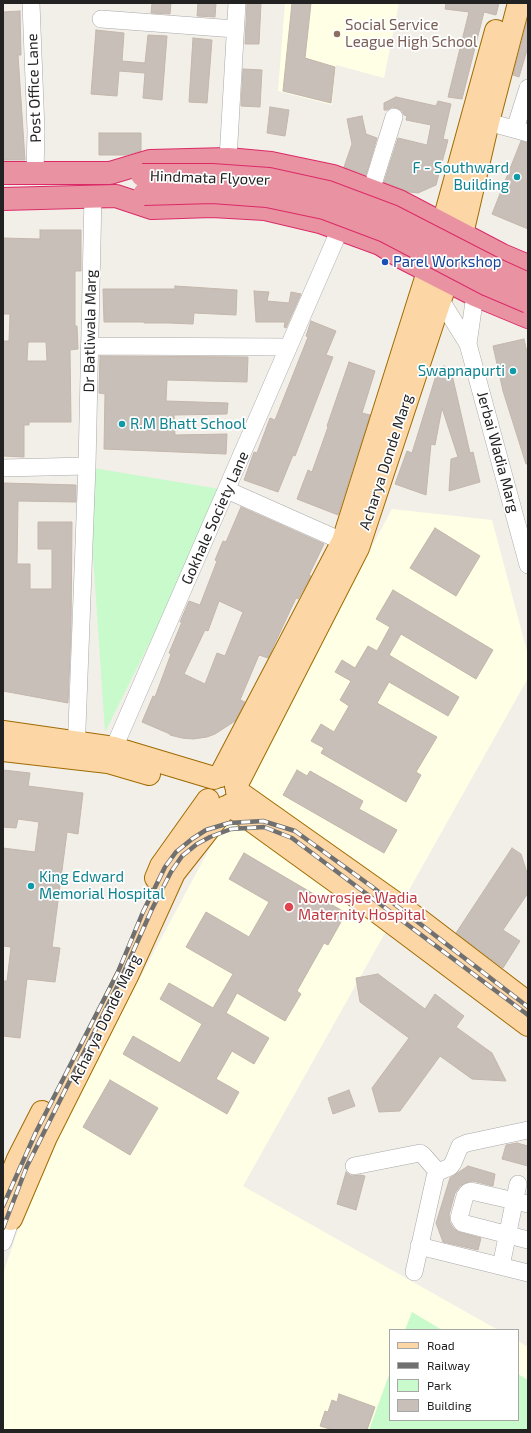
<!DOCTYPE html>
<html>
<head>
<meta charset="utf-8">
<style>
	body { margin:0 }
	#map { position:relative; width:531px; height:1433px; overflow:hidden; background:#f2efe9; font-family:"Exo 2",sans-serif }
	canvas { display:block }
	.frame { position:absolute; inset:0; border:4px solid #222; pointer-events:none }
	.legend { position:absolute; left:389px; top:1329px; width:130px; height:92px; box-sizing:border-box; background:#fff; border:1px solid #a7a7a7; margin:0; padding:5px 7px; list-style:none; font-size:12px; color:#222 }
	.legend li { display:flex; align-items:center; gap:8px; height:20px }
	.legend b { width:20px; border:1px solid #a7a7a7 }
</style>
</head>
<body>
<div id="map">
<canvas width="531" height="1433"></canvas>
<div class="frame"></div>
<ul class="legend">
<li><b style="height:5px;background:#fcd6a4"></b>Road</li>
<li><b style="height:5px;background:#707070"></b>Railway</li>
<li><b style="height:11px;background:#c8facc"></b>Park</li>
<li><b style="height:11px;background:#c7bfb8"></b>Building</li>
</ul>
</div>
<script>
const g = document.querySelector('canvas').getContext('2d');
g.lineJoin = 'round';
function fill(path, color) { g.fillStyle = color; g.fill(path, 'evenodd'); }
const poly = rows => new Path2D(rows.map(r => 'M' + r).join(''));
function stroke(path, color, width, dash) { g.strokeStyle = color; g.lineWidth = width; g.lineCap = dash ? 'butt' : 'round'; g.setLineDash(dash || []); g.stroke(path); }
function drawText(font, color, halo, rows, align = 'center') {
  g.font = font + ' "Exo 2",sans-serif'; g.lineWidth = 3.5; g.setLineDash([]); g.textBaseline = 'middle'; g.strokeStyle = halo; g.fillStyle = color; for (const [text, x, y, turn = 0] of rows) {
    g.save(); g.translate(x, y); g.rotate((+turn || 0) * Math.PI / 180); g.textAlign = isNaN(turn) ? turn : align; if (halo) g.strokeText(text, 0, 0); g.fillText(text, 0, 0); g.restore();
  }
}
const education = poly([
	[285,3,399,3,384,78,336,65,332,105,278,91],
	[392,509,492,520,528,655,528,678,243,1186,498,1330,390,1330,390,1420,518,1420,518,1341,528,1347,528,1430,3,1430,3,1274,17,1233,55,1136]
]);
const park = poly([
	[87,467,226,490,105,732],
	[412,1312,442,1330,405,1330],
	[390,1372,390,1420,518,1420,518,1374,528,1380,528,1430,369,1430]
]);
const building = poly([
	[152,3,171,3,170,14,151,13,152,3],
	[198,3,216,3,215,17,197,16,198,3],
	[247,3,261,3,259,44,245,44,247,3],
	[292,3,311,3,305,58,335,67,331,103,283,91,292,3],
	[446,3,499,3,496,15,484,12,462,99,448,97,469,12,445,9,446,3],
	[20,11,21,55,18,55,25,160,3,160,3,12,20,11],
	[528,18,528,47,519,77,513,75,528,18],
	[96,30,124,33,122,61,145,63,148,35,167,36,162,100,143,98,145,73,119,71,117,96,91,94,96,30],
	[193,38,212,40,207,103,189,102,193,38],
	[243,69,262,70,260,107,241,106,243,69],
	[396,97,436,106,438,101,451,104,443,139,448,140,436,185,418,193,409,192,384,182,398,138,427,145,431,125,406,120,407,116,404,115,402,111,397,108,392,107,387,110,384,110,384,103,396,97],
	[270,107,289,110,285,136,267,133,270,107],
	[362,116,366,134,377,138,366,175,344,167,352,144,347,119,362,116],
	[99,133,141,133,141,151,126,155,99,155,99,133],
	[521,141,528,143,528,229,492,214,521,141],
	[40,230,81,230,81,271,75,271,75,326,77,326,78,349,70,350,71,422,29,422,29,425,24,425,24,457,3,456,3,341,9,341,10,314,3,314,3,238,40,239,40,230],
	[28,342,46,342,47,361,27,361,28,342],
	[175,286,237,290,236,315,194,313,193,324,169,323,144,323,144,322,104,322,103,289,175,289,175,286],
	[254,291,269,292,267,301,289,303,291,292,301,294,286,328,284,327,285,322,256,322,254,291],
	[311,321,336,331,326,355,333,357,295,456,293,455,278,492,244,480,254,452,257,453,270,418,275,420,308,337,306,336,311,321],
	[524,339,528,357,528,464,526,464,503,391,493,346,524,339],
	[100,356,248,357,247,382,167,380,166,401,228,403,227,414,174,415,175,435,227,434,226,454,104,449,105,394,99,393,100,356],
	[349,362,375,371,362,413,370,415,338,515,297,499,308,470,312,472,328,427,327,426,349,362],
	[444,366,451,370,470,453,473,452,480,482,449,491,451,459,458,457,442,408,435,445,431,444,426,495,395,484,407,451,412,453,438,369,444,366],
	[3,483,76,485,76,502,18,501,17,564,30,564,30,589,52,589,52,549,38,549,38,522,72,522,71,631,68,703,3,691,3,483],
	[241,507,324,544,309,575,311,576,298,599,296,598,268,658,259,655,240,700,245,702,235,721,215,734,207,737,193,739,182,738,170,735,170,734,142,722,153,696,155,697,171,654,169,653,182,622,180,622,189,601,200,605,217,561,215,560,223,541,226,542,241,507],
	[219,601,243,612,225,656,217,653,205,684,184,674,205,630,208,631,219,601],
	[435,528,480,556,456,596,410,568,435,528],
	[393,590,493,650,476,679,401,634,389,655,459,697,448,716,389,682,377,703,437,737,416,772,421,775,406,802,321,753,324,748,311,741,321,724,334,732,349,706,340,700,351,681,335,672,342,660,355,668,368,646,377,651,390,627,376,619,393,590],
	[3,770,30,773,28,786,83,793,78,834,67,832,52,947,60,948,55,982,27,979,20,1038,3,1036,3,981,7,981,11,947,3,946,3,848,35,852,39,822,18,819,16,828,3,827,3,770],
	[297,770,307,776,310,771,363,801,359,809,397,830,384,853,283,795,297,770],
	[512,848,521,854,528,876,528,893,503,930,520,941,503,968,456,933,512,848],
	[244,853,346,913,328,945,324,943,297,991,301,994,285,1021,237,993,226,1013,269,1038,254,1064,232,1051,216,1079,239,1092,227,1114,123,1054,133,1036,180,1063,202,1024,160,999,169,983,213,1008,233,974,186,947,206,912,249,937,269,902,229,879,244,853],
	[378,974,425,1009,435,994,464,1016,456,1027,492,1053,506,1081,472,1079,440,1056,400,1111,379,1112,372,1088,409,1038,360,1002,356,978,378,974],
	[110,1080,158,1108,130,1155,83,1127,110,1080],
	[349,1090,355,1106,333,1114,328,1098,349,1090],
	[517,1143,528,1146,528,1166,502,1159,506,1145,517,1143],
	[468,1166,495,1174,493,1186,473,1181,465,1183,460,1186,455,1193,449,1215,450,1223,454,1229,459,1232,481,1238,478,1250,443,1242,436,1223,450,1178,468,1166],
	[346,1172,351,1176,360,1175,365,1176,356,1210,337,1204,346,1172],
	[339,1394,375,1407,367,1430,333,1430,320,1426,325,1411,328,1412,332,1400,337,1402,339,1394]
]);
const minor = poly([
	[31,3,36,131,35,172],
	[101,19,235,29],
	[477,119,528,133],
	[515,129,528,88],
	[228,159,237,3],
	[371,191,394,117],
	[440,299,468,344,528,565],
	[468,344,475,295,481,285],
	[89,346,288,347],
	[3,468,87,466],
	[227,490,353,546],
	[76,754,87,466,93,196],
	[109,759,340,229],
	[354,1166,420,1153,423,1155,438,1172],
	[528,1204,471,1191,468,1192,465,1196,459,1218,462,1223,528,1240],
	[3,1242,11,1219],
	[419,1246,528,1273],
	[501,1266,518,1184],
	[414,1272,435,1177,438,1172,450,1167,453,1163,460,1146,467,1143,528,1130]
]);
const major = poly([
	[3,732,114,748,214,778],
	[3,750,108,762,149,774],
	[220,776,343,541,443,224,496,31],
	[236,786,358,548,462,234,488,122,519,3],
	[237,791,418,919,528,1003],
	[230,805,371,907,528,1025],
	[156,878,161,866,208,800],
	[3,1196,18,1159,42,1112],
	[3,1217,11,1219,46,1137,128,974,174,873,226,807]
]);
const highway = poly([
	[3,173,110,173,150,161,228,159,271,163,333,176,399,201,502,255,528,266],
	[3,199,116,196,152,208,212,206,265,209,320,222,380,244,401,257,475,295,528,317]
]);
const rail = poly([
	[3,1206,36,1132,118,972,143,912,165,867,176,852,192,839,206,830,229,823,263,821,295,831,371,886,528,1007],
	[3,1228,27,1166,120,981,152,909,171,872,182,856,197,844,210,837,231,829,264,827,292,838,528,1015]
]);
const highwayBridge = poly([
	[142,175,212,175,269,179,328,192,392,216,495,269,528,284],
	[144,194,212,192,267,196,324,208,385,231,488,285,528,302]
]);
const markers = [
	[337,34,4,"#8d6e63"],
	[517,177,4,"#0f9aa8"],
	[385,262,4,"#1a4fb4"],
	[513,371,4,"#0f9aa8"],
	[122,424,4,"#0f9aa8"],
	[31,886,4,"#0f9aa8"],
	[289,907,5,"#e0444e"]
];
const educationNames = [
	["Social Service",345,25],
	["League High School",345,42]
];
const streetNames = [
	["Post Office Lane",34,88,-92],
	["Hindmata Flyover",210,178,2],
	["Dr Batliwala Marg",90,331,-89],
	["Jerbai Wadia Marg",498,452,75],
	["Acharya Donde Marg",386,462,-72],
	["Gokhale Society Lane",215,518,-66],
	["Acharya Donde Marg",105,1019,-64]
];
const cultureNames = [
	["F - Southward",509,168],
	["Building",509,185],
	["Swapnapurti",505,371],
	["R.M Bhatt School",130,424,"left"],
	["King Edward",39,877,"left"],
	["Memorial Hospital",39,894,"left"]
];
const transitNames = [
	["Parel Workshop",393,262]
];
const healthNames = [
	["Nowrosjee Wadia",298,898],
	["Maternity Hospital",298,915]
];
fill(education, '#ffffe5');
fill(park, '#c8facc');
fill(building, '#c7bfb8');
stroke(building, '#c4b6ab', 1);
stroke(minor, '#a9a9a9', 18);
stroke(major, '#a06b00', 24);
stroke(highway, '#dc2a67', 24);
stroke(minor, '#fff', 17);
stroke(major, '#fcd6a4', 22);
stroke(highway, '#e892a2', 22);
stroke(rail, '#707070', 4.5);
stroke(rail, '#fff', 3, [9]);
stroke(highwayBridge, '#dc2a67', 24, []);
stroke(highwayBridge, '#e892a2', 22);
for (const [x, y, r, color] of markers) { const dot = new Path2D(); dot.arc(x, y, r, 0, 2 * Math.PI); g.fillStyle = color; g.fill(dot); stroke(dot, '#fff', 1.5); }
drawText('15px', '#785e54', '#fff', educationNames, 'left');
drawText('15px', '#222', '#fff', streetNames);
drawText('15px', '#0d838f', '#fff', cultureNames, 'right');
drawText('15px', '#164399', '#fff', transitNames, 'left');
drawText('15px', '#be3a42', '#fff', healthNames, 'left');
</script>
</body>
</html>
